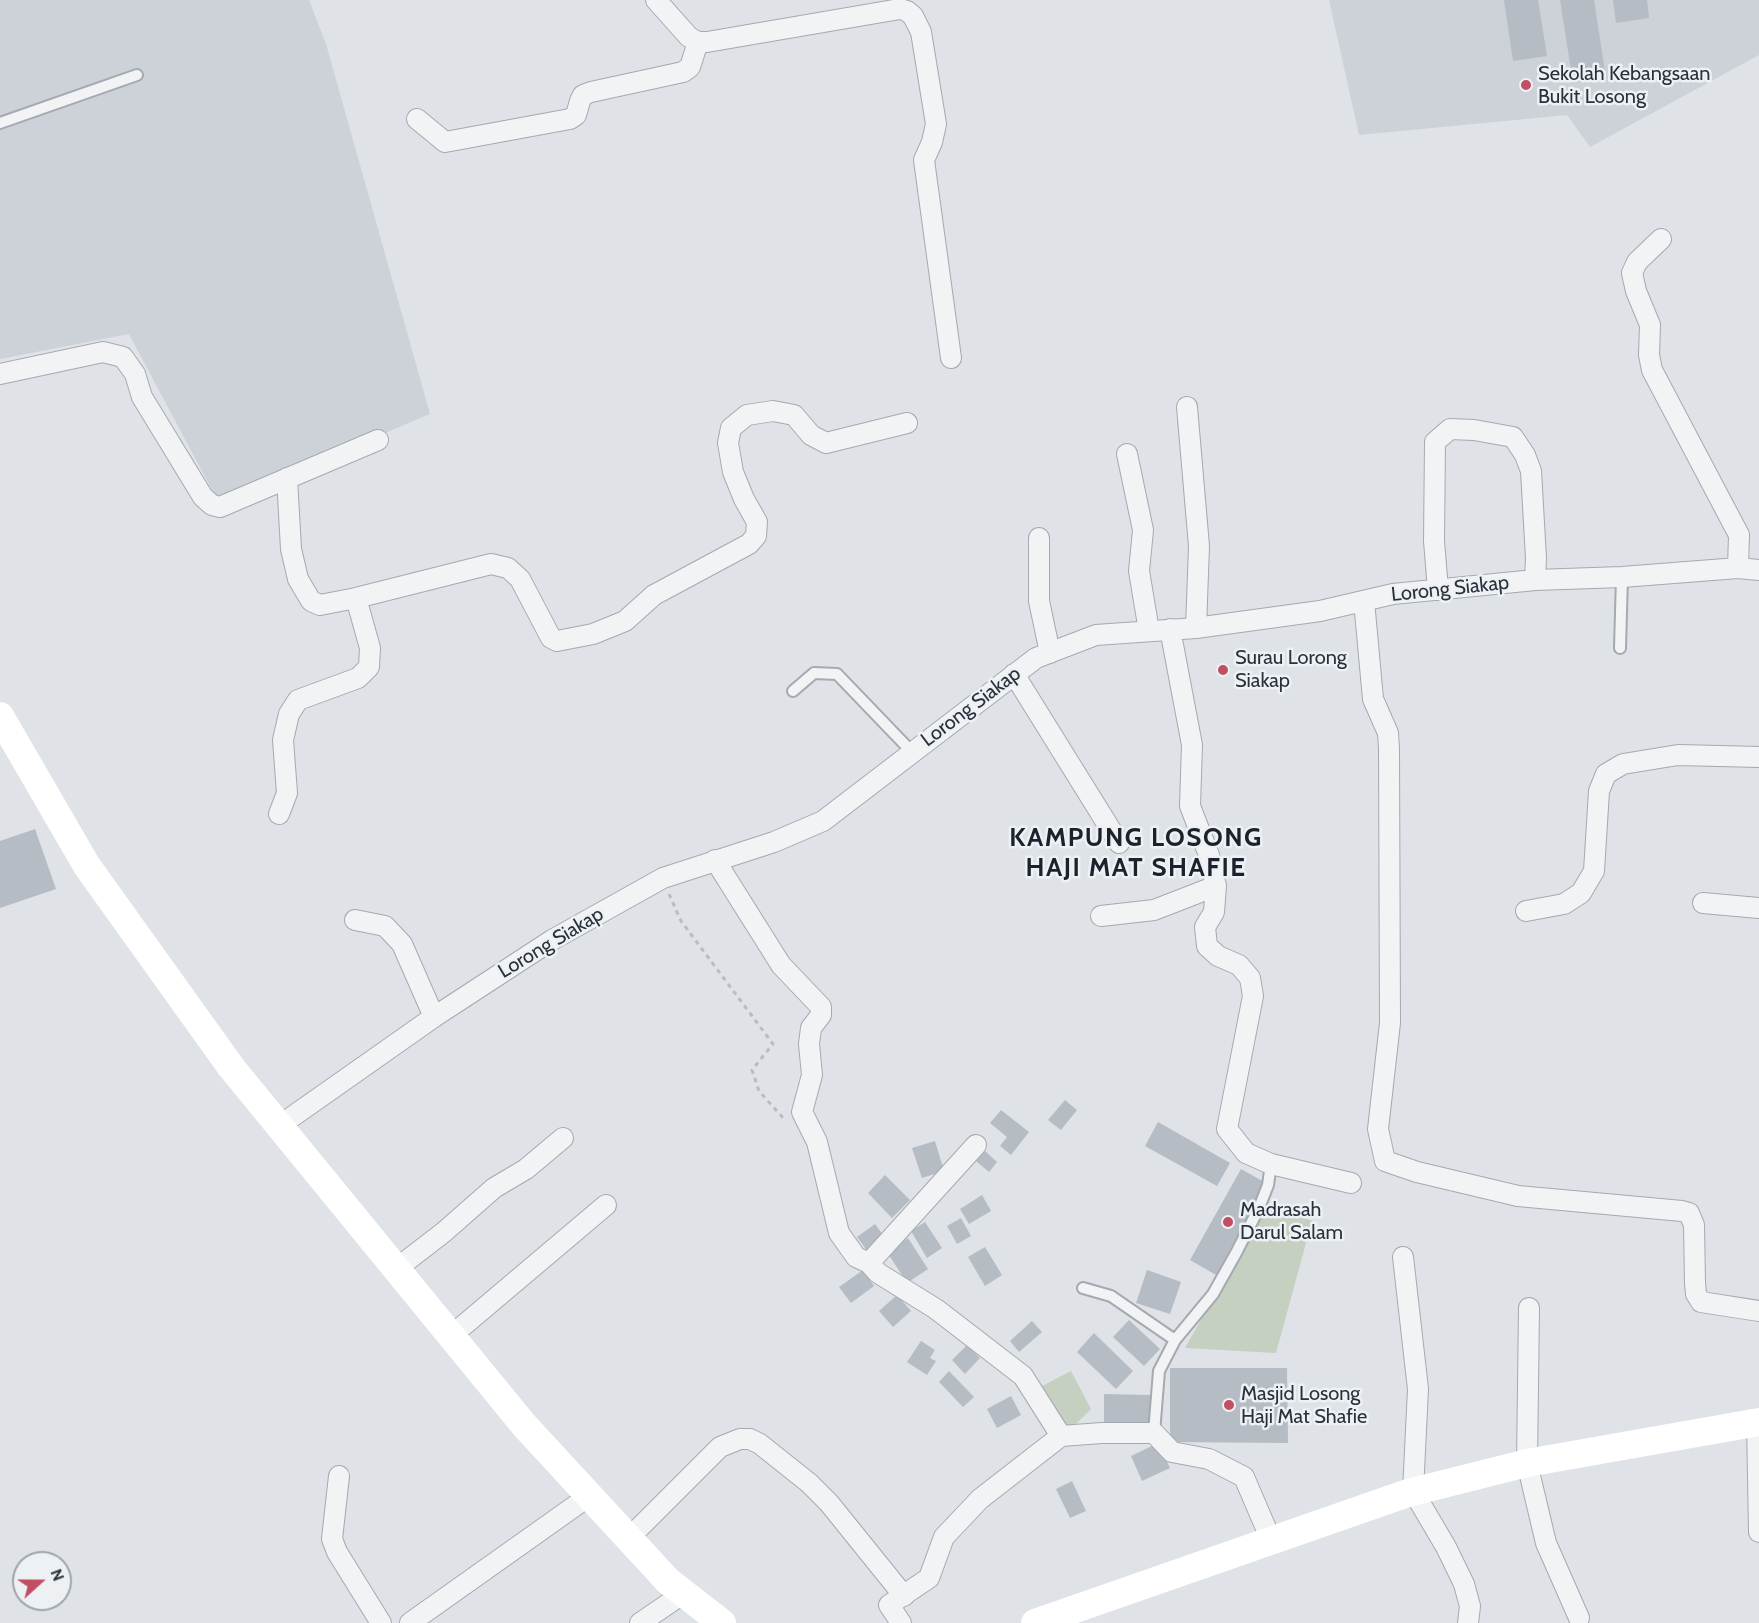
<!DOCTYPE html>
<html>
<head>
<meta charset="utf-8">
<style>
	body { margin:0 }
	#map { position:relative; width:1759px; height:1623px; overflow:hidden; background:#dfe2e7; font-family:Cabin,sans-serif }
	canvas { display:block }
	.north { position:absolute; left:12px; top:1551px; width:60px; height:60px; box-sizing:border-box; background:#eef1f4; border:2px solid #9fa4aa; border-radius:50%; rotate:69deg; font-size:16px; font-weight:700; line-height:24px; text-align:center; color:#29313c }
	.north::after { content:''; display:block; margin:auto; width:21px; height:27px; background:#c24e64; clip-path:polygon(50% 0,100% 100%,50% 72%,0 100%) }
</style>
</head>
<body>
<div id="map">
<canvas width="1759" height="1623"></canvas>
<div class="north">N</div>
</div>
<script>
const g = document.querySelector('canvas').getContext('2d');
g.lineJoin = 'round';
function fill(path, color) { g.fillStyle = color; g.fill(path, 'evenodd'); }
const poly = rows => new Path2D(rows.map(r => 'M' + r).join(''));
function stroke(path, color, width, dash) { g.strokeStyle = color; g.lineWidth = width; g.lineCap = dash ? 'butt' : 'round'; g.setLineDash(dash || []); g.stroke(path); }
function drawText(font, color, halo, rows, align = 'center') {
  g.font = font + ' Cabin,sans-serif'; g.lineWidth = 5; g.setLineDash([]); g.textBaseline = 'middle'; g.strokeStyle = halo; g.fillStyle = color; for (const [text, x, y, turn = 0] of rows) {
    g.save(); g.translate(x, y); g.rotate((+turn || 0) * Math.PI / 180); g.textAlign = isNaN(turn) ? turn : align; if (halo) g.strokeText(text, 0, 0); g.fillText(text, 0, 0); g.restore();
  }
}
const built = poly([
	[0,0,309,0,326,44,430,414,219,503,129,334,0,359],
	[1329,0,1759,0,1759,55,1590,147,1567,115,1359,135]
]);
const green = poly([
	[1267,1203,1312,1221,1276,1353,1185,1348],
	[1071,1371,1091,1409,1070,1430,1057,1421,1038,1388]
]);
const building = poly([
	[1504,0,1538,0,1547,56,1513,61],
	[1560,0,1594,0,1606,78,1573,83],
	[1613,0,1647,0,1649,18,1616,23],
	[35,829,56,889,0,908,0,841],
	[1065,1100,1077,1110,1061,1130,1048,1120],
	[1001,1110,1029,1132,1011,1155,1000,1146,1007,1137,990,1123],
	[1158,1122,1230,1163,1217,1186,1145,1146],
	[935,1141,944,1171,922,1178,912,1148],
	[985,1151,997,1162,989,1172,976,1161],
	[1241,1169,1266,1183,1216,1275,1190,1260],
	[885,1175,910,1200,892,1218,868,1193],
	[982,1195,991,1211,969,1224,960,1209],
	[961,1218,971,1236,957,1244,947,1226],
	[925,1222,942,1248,927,1258,911,1231],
	[875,1224,886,1239,868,1252,857,1237],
	[908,1238,928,1269,907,1283,887,1252],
	[985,1247,1002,1275,985,1286,968,1257],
	[863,1270,874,1286,851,1303,839,1287],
	[1147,1270,1181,1282,1170,1314,1136,1303],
	[897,1295,911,1311,893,1327,879,1311],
	[1129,1320,1160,1349,1144,1366,1113,1337],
	[1032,1321,1042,1332,1019,1352,1010,1341],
	[1094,1333,1133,1371,1116,1389,1077,1352],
	[921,1341,935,1350,930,1358,936,1361,927,1375,907,1362],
	[967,1345,980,1358,965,1374,952,1360],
	[1170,1368,1287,1368,1288,1443,1170,1442],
	[949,1371,974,1397,963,1407,939,1382],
	[1104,1394,1150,1395,1150,1422,1104,1422],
	[1011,1396,1021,1415,997,1428,987,1409],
	[1158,1443,1170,1468,1142,1481,1131,1456],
	[1072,1481,1086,1511,1070,1518,1056,1489]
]);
const path = poly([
	[669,894,681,921,773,1044,752,1070,759,1091,785,1120]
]);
const lane = poly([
	[0,123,137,75],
	[1620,648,1622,577],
	[793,691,814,673,837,674,912,752],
	[1083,1288,1111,1296,1175,1340],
	[1154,1433,1159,1371,1175,1340,1213,1294,1236,1253,1259,1208,1268,1185,1271,1164]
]);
const street = poly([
	[656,0,689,37,698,42,707,42,900,9,907,11,913,16,921,32,936,124,932,142,924,160,951,358],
	[417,119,445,142,570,119,576,115,580,101,583,95,591,92,683,72,690,67,698,42],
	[1661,239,1637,262,1632,273,1636,291,1650,325,1649,355,1652,370,1739,535,1738,568],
	[0,374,103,352,123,357,135,374,142,397,203,497,212,505,220,507,378,440],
	[1187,407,1199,546,1196,628],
	[1127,454,1143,530,1139,571,1149,631],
	[287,478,291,549,298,579,311,601,320,605,356,598,491,564,508,568,520,579,551,638,557,641,593,634,625,621,654,595,749,544,756,536,757,522,744,499,733,472,728,443,731,428,747,415,773,411,794,415,811,435,826,443,907,423],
	[1039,538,1039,601,1050,653],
	[1438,590,1434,541,1435,442,1450,429,1474,430,1513,437,1525,455,1531,471,1536,558,1535,580],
	[1364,601,1373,699,1388,733,1389,748,1390,1023,1378,1129,1385,1161,1417,1172,1518,1196,1682,1211,1689,1213,1694,1225,1695,1283,1696,1294,1701,1302,1759,1311],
	[1170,629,1192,745,1190,806,1209,855,1216,886,1214,912,1205,927,1207,946,1218,956,1239,965,1250,978,1253,996,1227,1129,1246,1153,1271,1164,1351,1183],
	[1014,674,1119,843],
	[279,814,287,793,283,740,289,714,298,700,358,678,369,667,370,648,356,598],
	[715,860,781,965,821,1007,821,1015,811,1028,809,1044,812,1075,802,1112,817,1142,839,1233,856,1257,869,1263],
	[1703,903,1759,908],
	[1526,911,1564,904,1581,893,1594,871,1599,791,1606,774,1623,764,1678,755,1759,757],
	[1101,916,1154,910,1216,886],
	[355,920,385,926,402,944,434,1017],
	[279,1126,434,1017,552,940,663,878,774,842,823,821,1036,658,1096,635,1196,628,1320,611,1393,594,1535,580,1622,577,1738,568,1759,570],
	[976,1145,869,1263,878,1273,936,1309,1023,1376,1061,1436],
	[1403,1257,1418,1389,1413,1491,1446,1547,1464,1584,1470,1606,1468,1623],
	[396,1269,444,1232,494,1188,526,1169,563,1138],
	[1529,1308,1527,1463,1546,1543,1579,1618],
	[451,1336,606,1205],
	[1757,1422,1759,1532],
	[339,1476,332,1539,337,1552,381,1623],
	[628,1539,720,1447,740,1439,750,1439,760,1444,809,1483,829,1503,904,1596],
	[410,1623,589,1496],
	[640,1623,684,1593],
	[901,1623,889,1605,929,1578,944,1537,980,1499,1061,1436,1102,1433,1154,1433,1172,1452,1209,1459,1244,1477,1271,1540]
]);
const secondary = poly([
	[0,716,87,866,231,1067,524,1425,668,1581,722,1623],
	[1035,1623,1408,1493,1527,1463,1759,1422]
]);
const markers = [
	[1526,85,6,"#c24e64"],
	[1223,670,6,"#c24e64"],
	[1228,1222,6,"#c24e64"],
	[1229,1405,6,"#c24e64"]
];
const poiNames = [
	["Sekolah Kebangsaan",1538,74],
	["Bukit Losong",1538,97],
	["Surau Lorong",1235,658],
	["Siakap",1235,681],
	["Madrasah",1240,1210],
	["Darul Salam",1240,1233],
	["Masjid Losong",1241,1394],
	["Haji Mat Shafie",1241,1417]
];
const streetNames = [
	["Lorong Siakap",1450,589,-6],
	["Lorong Siakap",971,707,-37],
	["Lorong Siakap",551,943,-31]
];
const districtNames = [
	["KAMPUNG LOSONG",1136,838],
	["HAJI MAT SHAFIE",1136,868]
];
fill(built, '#cdd1d8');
fill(green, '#c5d0c0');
fill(building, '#b6bcc3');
stroke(lane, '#a5a9b0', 14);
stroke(street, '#a5a9b0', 22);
stroke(path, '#b9bdc1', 3, [4.5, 4.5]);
stroke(lane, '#f1f3f5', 10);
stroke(street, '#f1f3f5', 20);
stroke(secondary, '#fff', 28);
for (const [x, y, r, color] of markers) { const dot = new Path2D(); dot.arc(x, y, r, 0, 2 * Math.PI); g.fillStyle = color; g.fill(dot); stroke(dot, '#eef1f4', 2); }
drawText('20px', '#29313c', '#eef1f4', poiNames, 'left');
drawText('20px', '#29313c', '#eef1f4', streetNames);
g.letterSpacing = '1.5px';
drawText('bold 26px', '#1b222d', '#eef1f4', districtNames);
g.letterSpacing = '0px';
</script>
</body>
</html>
